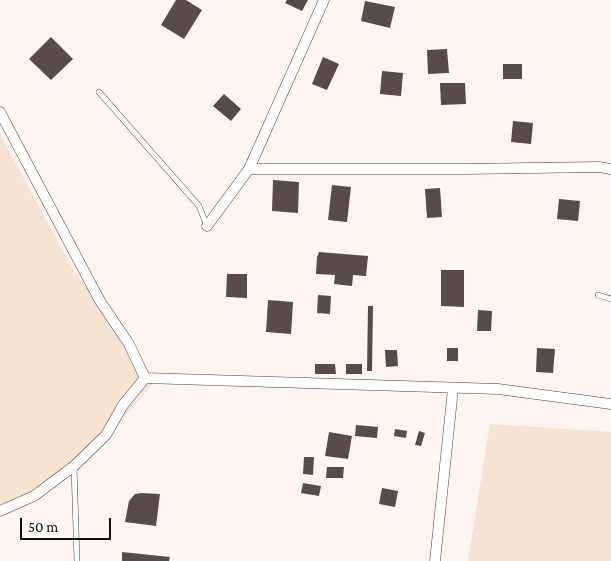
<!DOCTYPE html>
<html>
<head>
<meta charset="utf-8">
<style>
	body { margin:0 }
	#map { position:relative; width:611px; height:561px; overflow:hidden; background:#fff6f1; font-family:"Crimson Pro",serif }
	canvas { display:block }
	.scale { position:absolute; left:20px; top:518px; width:91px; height:22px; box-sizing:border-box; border:2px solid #0f0f0f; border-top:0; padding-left:6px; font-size:15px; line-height:18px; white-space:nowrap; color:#0f0f0f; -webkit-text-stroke:4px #fff; paint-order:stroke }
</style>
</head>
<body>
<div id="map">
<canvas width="611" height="561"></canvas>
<div class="scale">50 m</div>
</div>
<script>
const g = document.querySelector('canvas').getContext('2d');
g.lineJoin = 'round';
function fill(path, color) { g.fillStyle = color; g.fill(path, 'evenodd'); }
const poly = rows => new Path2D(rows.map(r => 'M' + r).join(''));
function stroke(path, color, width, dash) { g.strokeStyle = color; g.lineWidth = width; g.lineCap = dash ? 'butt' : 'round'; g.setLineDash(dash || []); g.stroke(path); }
const farmland = poly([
	[0,134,73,269,156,380,80,469,34,502,0,517],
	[490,424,611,432,611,561,468,561]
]);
const building = poly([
	[176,0,186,0,202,10,184,39,161,25],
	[287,0,308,0,302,11,285,3],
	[365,1,395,7,390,28,361,21],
	[51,37,73,59,51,80,29,59],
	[447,49,449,73,428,74,427,50],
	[323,57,339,64,327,90,312,84],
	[503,64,522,64,522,79,503,79],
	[382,71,403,73,401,96,380,94],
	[440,83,465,83,466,104,441,105],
	[224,94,241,109,231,121,213,106],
	[513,121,533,123,531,144,511,142],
	[273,180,299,182,298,213,272,211],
	[332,185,351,187,347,222,328,220],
	[440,188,442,217,427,218,425,189],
	[559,199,580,201,578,221,557,219],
	[319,252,368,256,366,276,353,275,352,286,334,284,335,275,316,274,317,257],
	[441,270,464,270,464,307,441,306],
	[227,274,247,274,247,298,226,297],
	[318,295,331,296,330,314,317,313],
	[268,300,293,302,291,334,266,332],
	[368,306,373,306,372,371,367,371],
	[478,310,492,311,491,331,477,331],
	[447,348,458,348,458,361,447,361],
	[537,348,555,349,553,373,536,372],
	[385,350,397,350,398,366,386,367],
	[315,364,335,364,336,374,315,374],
	[346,364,362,364,362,374,346,374],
	[356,425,378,427,377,438,355,436],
	[395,429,407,431,406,438,394,436],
	[419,431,425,433,421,446,415,445],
	[329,432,352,436,348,459,325,456],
	[304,457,314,457,313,475,303,474],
	[327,467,344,467,343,478,326,478],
	[303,483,321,486,319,496,301,493],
	[382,488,398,491,395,507,379,504],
	[141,493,160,494,156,526,125,522,129,501,135,494],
	[122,552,170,557,169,561,122,561]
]);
const lane = poly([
	[99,92,199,206,207,226],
	[598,295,611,299],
	[74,466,77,561]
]);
const street = poly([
	[0,112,100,301,129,344,145,378,498,389,611,404],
	[249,169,463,169,599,167,611,169],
	[207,226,249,169,324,0],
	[0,511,34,496,74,466,106,435,123,405,145,378],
	[435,561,453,389]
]);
fill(farmland, '#f6e3d1');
fill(building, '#584b4c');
stroke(lane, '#424242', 6);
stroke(street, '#424242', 11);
stroke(lane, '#fff', 5);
stroke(street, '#fff', 10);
</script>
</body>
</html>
